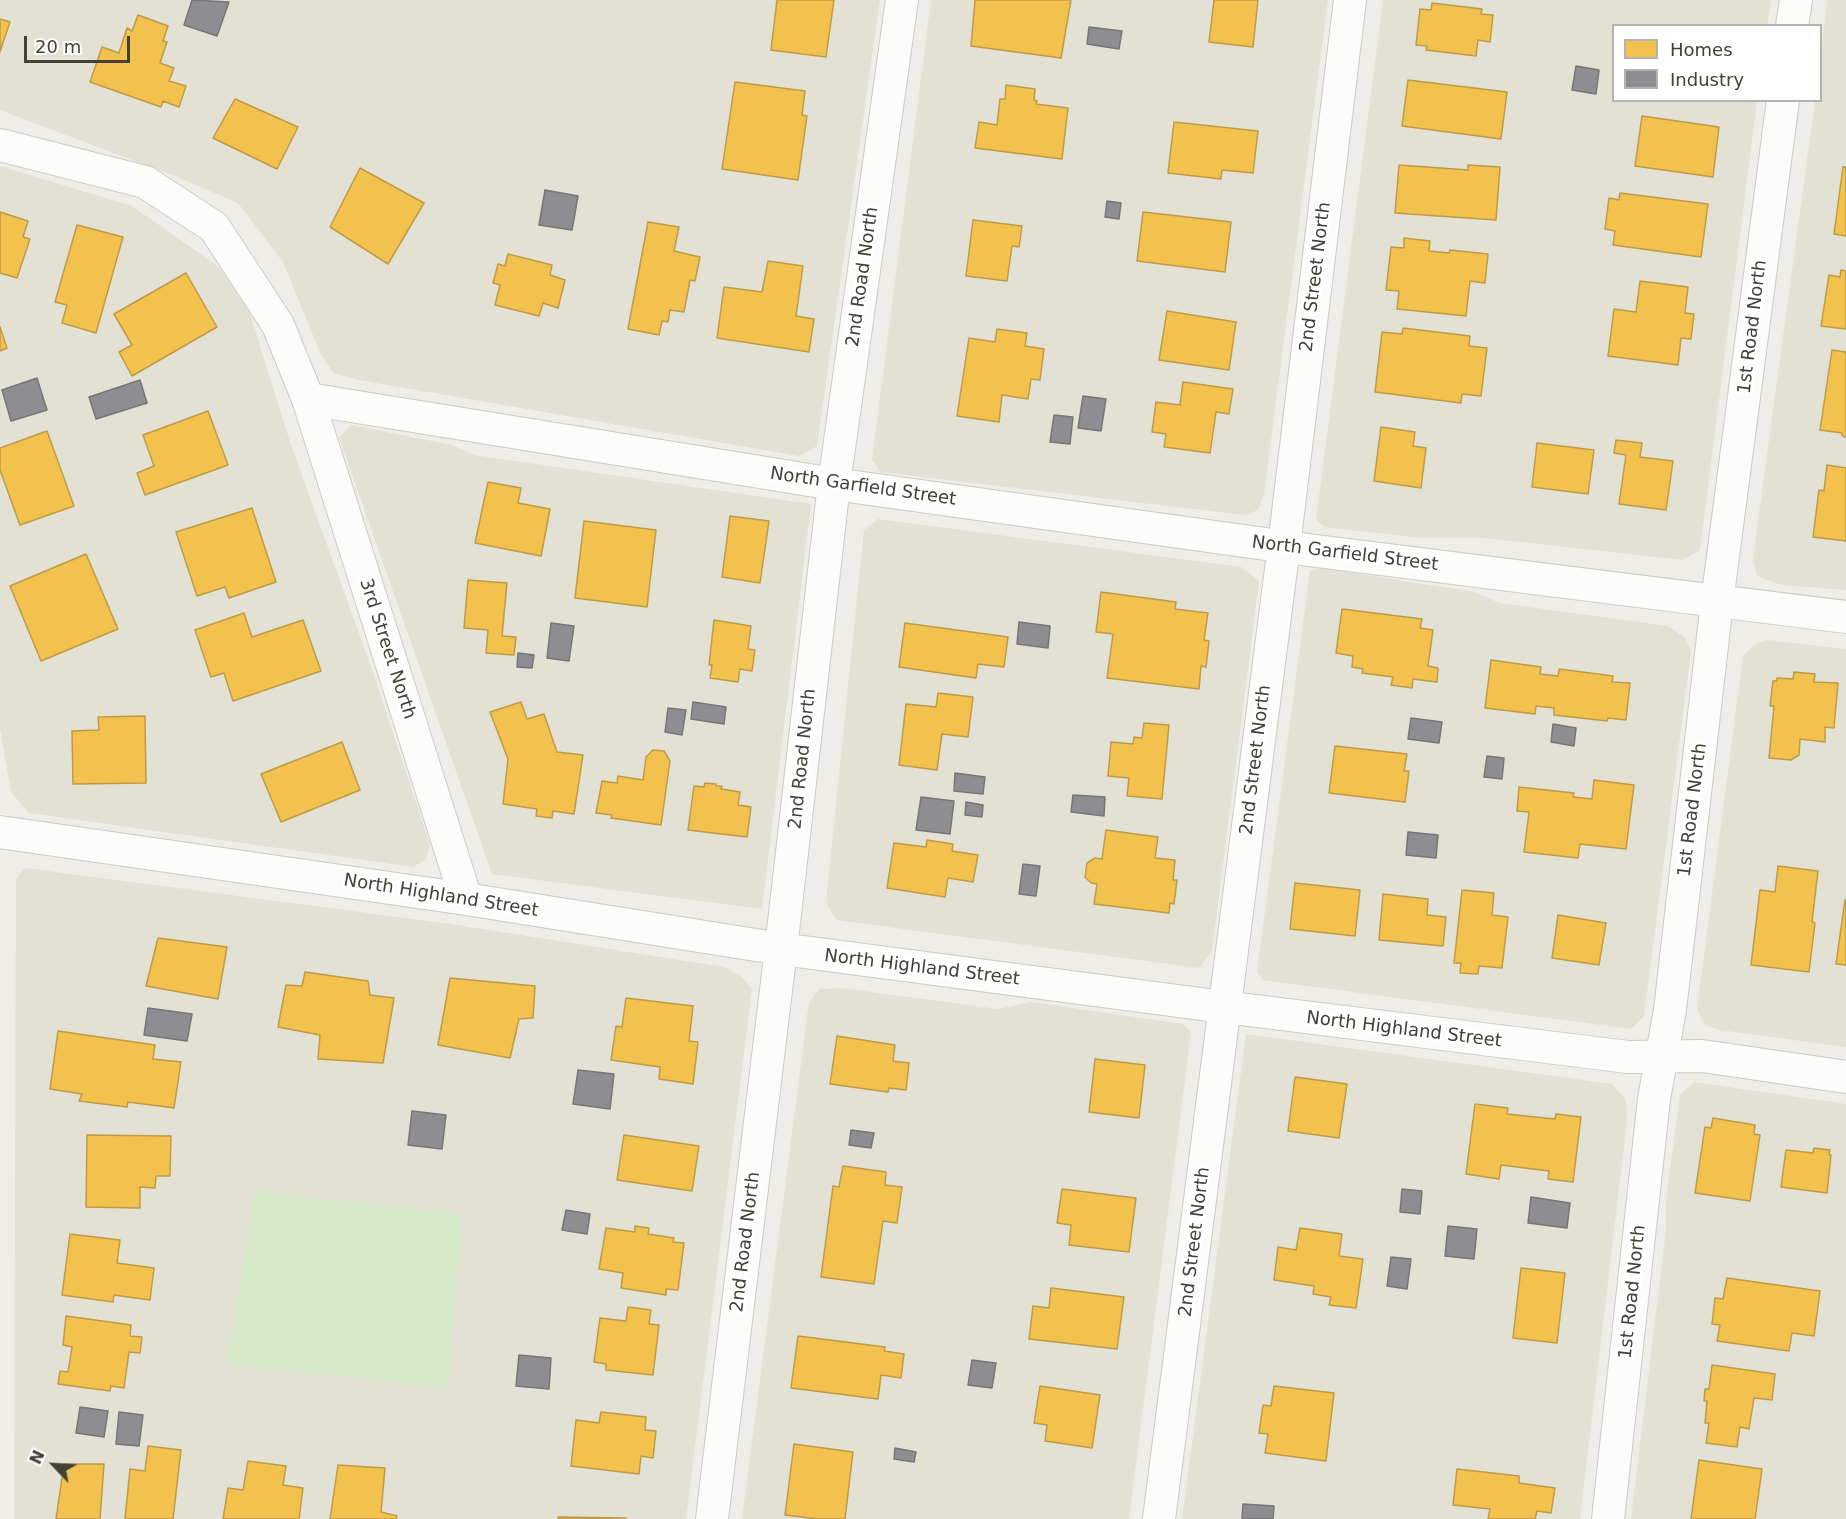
<!DOCTYPE html>
<html>
<head>
<meta charset="utf-8">
<style>
	body { margin:0 }
	#map { position:relative; width:1846px; height:1519px; overflow:hidden; background:#eeede7; font-family:"DejaVu Sans",sans-serif }
	canvas { display:block }
	.legend { position:absolute; left:1612px; top:24px; width:210px; height:78px; box-sizing:border-box; background:#fff; border:2px solid #b4b3ae; margin:0; padding:8px 10px; list-style:none; font-size:18px; color:#434134 }
	.legend li { display:flex; align-items:center; gap:12px; height:30px }
	.legend b { width:30px; border:2px solid #b4b3ae }
	.north { position:absolute; left:24px; top:1435px; width:60px; height:60px; -webkit-text-stroke:4px #fff; paint-order:stroke; rotate:295deg; font-size:16px; font-weight:700; line-height:24px; text-align:center; color:#434134 }
	.north::after { content:''; display:block; margin:auto; width:21px; height:27px; background:#434134; clip-path:polygon(50% 0,100% 100%,50% 72%,0 100%) }
	.scale { position:absolute; left:24px; top:36px; width:106px; height:27px; box-sizing:border-box; border:3px solid #434134; border-top:0; padding-left:8px; font-size:18px; line-height:21px; white-space:nowrap; color:#434134; -webkit-text-stroke:4px #fff; paint-order:stroke }
</style>
</head>
<body>
<div id="map">
<canvas width="1846" height="1519"></canvas>
<ul class="legend">
<li><b style="height:16px;background:#f2c14e"></b>Homes</li>
<li><b style="height:16px;background:#8d8d92"></b>Industry</li>
</ul>
<div class="north">N</div>
<div class="scale">20 m</div>
</div>
<script>
const g = document.querySelector('canvas').getContext('2d');
g.lineJoin = 'round';
function fill(path, color) { g.fillStyle = color; g.fill(path, 'evenodd'); }
const poly = rows => new Path2D(rows.map(r => 'M' + r).join(''));
function stroke(path, color, width, dash) { g.strokeStyle = color; g.lineWidth = width; g.lineCap = dash ? 'butt' : 'round'; g.setLineDash(dash || []); g.stroke(path); }
function drawText(font, color, halo, rows, align = 'center') {
  g.font = font + ' "DejaVu Sans",sans-serif'; g.lineWidth = 6; g.setLineDash([]); g.textBaseline = 'middle'; g.strokeStyle = halo; g.fillStyle = color; for (const [text, x, y, turn = 0] of rows) {
    g.save(); g.translate(x, y); g.rotate((+turn || 0) * Math.PI / 180); g.textAlign = isNaN(turn) ? turn : align; if (halo) g.strokeText(text, 0, 0); g.fillText(text, 0, 0); g.restore();
  }
}
const residential = poly([
	[0,0,880,0,817,446,799,456,359,380,334,373,322,357,283,262,238,203,177,177,0,110],
	[931,0,1328,0,1264,494,1258,510,1244,515,881,472,872,460],
	[1383,0,1771,0,1767,25,1614,26,1614,100,1757,101,1700,550,1683,560,1484,538,1422,538,1324,527,1316,520],
	[1827,0,1846,0,1846,590,1781,585,1757,576,1753,558,1815,101,1820,100,1821,57],
	[0,166,132,206,219,267,249,311,291,445,374,675,430,845,426,859,413,867,29,813,11,792,0,728],
	[351,425,452,445,474,455,811,504,762,909,492,874,339,437],
	[878,519,1241,567,1259,581,1212,951,1199,968,836,920,826,902,864,530],
	[1320,568,1475,592,1499,603,1668,626,1684,637,1691,651,1644,1016,1631,1029,1263,980,1257,972,1310,571],
	[1767,640,1846,649,1846,1047,1720,1030,1705,1025,1697,1009,1743,656,1754,645],
	[25,868,451,924,724,967,742,977,752,989,686,1519,14,1519,16,879],
	[841,988,998,1009,1031,1002,1183,1024,1191,1033,1129,1519,742,1519,809,1002,820,989],
	[1246,1034,1612,1084,1626,1100,1627,1121,1580,1519,1182,1519],
	[1694,1082,1846,1104,1846,1519,1631,1519,1666,1230,1666,1199,1680,1095]
]);
const green = poly([
	[255,1192,461,1214,448,1388,228,1363]
]);
const homes = poly([
	[777,0,834,0,826,57,771,50,777,0],
	[975,0,1071,0,1061,58,971,46,975,0],
	[1214,0,1258,0,1253,47,1209,42,1214,0],
	[1432,3,1482,9,1481,14,1493,15,1490,42,1478,40,1476,56,1426,50,1427,46,1416,45,1420,9,1431,10,1432,3],
	[138,15,168,26,163,41,167,42,160,63,174,68,169,81,186,86,179,107,163,101,161,107,90,82,102,47,119,53,127,28,132,31,138,15],
	[0,19,10,22,0,52,0,19],
	[1408,80,1507,92,1501,139,1402,126,1408,80],
	[735,82,805,91,802,115,807,116,798,180,722,169,735,82],
	[1006,85,1035,89,1034,100,1037,101,1036,104,1068,108,1062,159,975,148,979,122,997,125,1000,99,1005,99,1006,85],
	[235,99,298,127,277,169,213,138,235,99],
	[1642,116,1719,127,1713,177,1635,166,1642,116],
	[1174,122,1258,131,1253,173,1222,170,1221,179,1168,173,1174,122],
	[1399,165,1468,170,1468,165,1500,167,1496,220,1395,213,1399,165],
	[1843,167,1846,167,1846,236,1834,234,1843,167],
	[360,168,424,203,388,264,330,227,360,168],
	[1620,193,1708,204,1701,257,1613,245,1615,231,1605,229,1609,198,1619,200,1620,193],
	[0,212,28,221,23,237,30,239,17,278,0,273,0,212],
	[1143,212,1231,222,1225,272,1137,261,1143,212],
	[973,220,1022,226,1019,247,1012,246,1007,281,966,276,973,220],
	[648,222,679,227,674,251,700,257,695,281,690,280,684,312,670,310,668,322,662,321,659,335,628,329,648,222],
	[77,225,123,237,96,333,62,323,67,305,55,302,77,225],
	[1404,238,1430,241,1429,251,1449,253,1450,250,1488,254,1485,283,1470,281,1466,316,1397,309,1399,291,1386,290,1391,247,1404,248,1404,238],
	[508,254,552,265,550,275,565,280,558,308,543,303,539,316,495,305,500,285,493,283,498,264,505,266,508,254],
	[768,261,803,266,796,316,814,319,809,352,717,338,724,287,762,292,768,261],
	[1841,270,1846,271,1846,329,1821,326,1829,275,1840,277,1841,270],
	[186,273,217,327,132,376,119,352,132,345,114,314,186,273],
	[1640,281,1688,287,1685,313,1694,314,1691,339,1681,338,1678,365,1608,356,1614,309,1636,312,1640,281],
	[1167,311,1236,322,1229,370,1159,360,1167,311],
	[0,327,7,348,0,351,0,327],
	[1403,328,1470,336,1469,346,1487,348,1481,396,1462,394,1461,403,1375,392,1382,332,1402,334,1403,328],
	[997,329,1027,333,1025,346,1044,349,1040,380,1031,379,1028,399,1002,395,999,422,957,416,969,338,995,342,997,329],
	[1832,350,1846,352,1846,437,1842,436,1842,433,1820,430,1832,350],
	[1183,382,1233,389,1229,414,1216,412,1210,453,1164,447,1166,434,1152,432,1156,402,1180,405,1183,382],
	[208,411,228,465,145,495,137,473,154,466,143,435,208,411],
	[1381,427,1415,432,1413,446,1426,448,1421,488,1374,481,1381,427],
	[47,431,74,506,20,525,0,470,0,448,47,431],
	[1616,440,1642,443,1640,457,1673,461,1666,510,1619,504,1626,455,1614,453,1616,440],
	[1537,443,1594,450,1588,494,1532,487,1537,443],
	[1827,465,1846,468,1846,541,1813,537,1819,490,1824,491,1827,465],
	[488,482,521,488,518,503,550,509,541,556,475,543,488,482],
	[252,508,276,582,229,598,225,587,197,596,176,532,252,508],
	[730,516,769,521,760,583,722,577,730,516],
	[584,521,656,530,647,607,575,598,584,521],
	[86,554,118,629,41,661,10,586,86,554],
	[468,580,507,583,502,636,516,637,514,655,486,653,488,630,464,628,468,580],
	[1101,592,1176,602,1175,609,1208,613,1204,640,1209,641,1206,667,1201,666,1199,689,1107,678,1113,634,1096,632,1101,592],
	[1342,609,1422,619,1420,628,1433,630,1428,666,1438,668,1437,682,1413,679,1412,688,1391,685,1393,677,1362,673,1363,669,1352,667,1353,656,1336,653,1342,609],
	[244,613,252,637,303,620,321,671,233,701,224,673,211,677,195,630,244,613],
	[714,620,751,626,748,649,755,650,752,671,740,669,738,682,710,678,712,665,709,665,714,620],
	[905,623,1008,637,1004,667,978,664,976,678,899,667,905,623],
	[1491,660,1541,667,1540,674,1558,676,1559,669,1613,676,1612,682,1630,683,1626,720,1608,718,1607,721,1554,715,1554,708,1536,706,1535,714,1485,708,1491,660],
	[1794,672,1815,674,1814,682,1838,683,1834,728,1825,727,1825,742,1800,739,1799,755,1791,760,1769,758,1774,706,1770,706,1773,681,1777,681,1777,678,1793,679,1794,672],
	[938,693,973,697,968,737,942,734,937,770,899,765,906,704,936,707,938,693],
	[521,702,527,719,544,714,557,752,583,755,574,814,553,811,552,818,536,816,537,809,503,804,508,759,490,712,521,702],
	[145,716,146,783,73,784,72,731,99,730,98,717,145,716],
	[1144,723,1169,725,1162,799,1127,796,1129,778,1108,776,1111,742,1133,744,1134,737,1142,738,1144,723],
	[342,742,360,790,281,822,261,774,342,742],
	[1335,746,1407,754,1404,771,1409,771,1405,802,1329,793,1335,746],
	[653,750,664,751,670,761,661,825,611,818,612,815,596,813,602,781,617,783,618,776,643,780,646,757,653,750],
	[1594,780,1634,785,1626,849,1580,844,1578,858,1524,852,1529,812,1517,811,1519,787,1574,793,1573,797,1592,799,1594,780],
	[705,783,716,784,716,786,722,786,721,789,740,792,738,805,751,807,747,837,688,830,694,786,704,787,705,783],
	[1106,830,1158,837,1155,858,1175,860,1173,880,1177,880,1174,904,1170,903,1169,913,1094,904,1097,884,1091,883,1085,877,1087,863,1095,858,1102,859,1106,830],
	[927,840,953,844,952,851,978,855,973,882,948,878,945,897,887,888,894,843,926,847,927,840],
	[1778,866,1818,871,1812,922,1815,923,1809,972,1751,965,1760,890,1775,892,1778,866],
	[1295,883,1360,890,1355,936,1290,929,1295,883],
	[1462,890,1494,893,1492,915,1508,917,1502,968,1479,966,1478,974,1460,973,1461,963,1454,963,1462,890],
	[1383,894,1428,899,1427,915,1446,917,1443,946,1379,940,1383,894],
	[1845,900,1846,900,1846,965,1836,964,1845,900],
	[1558,915,1606,923,1599,965,1552,958,1558,915],
	[158,938,227,947,218,999,146,986,158,938],
	[305,972,368,981,370,995,394,998,383,1063,318,1059,320,1035,278,1027,286,985,302,986,305,972],
	[450,978,535,986,533,1018,519,1019,510,1058,438,1045,450,978],
	[626,998,693,1006,689,1041,698,1042,693,1084,659,1079,660,1067,611,1060,616,1026,622,1027,626,998],
	[58,1031,155,1045,153,1059,181,1062,174,1108,128,1102,127,1107,79,1101,82,1094,50,1089,58,1031],
	[837,1036,895,1045,893,1061,909,1063,906,1090,889,1088,888,1092,830,1084,837,1036],
	[1095,1059,1145,1065,1139,1118,1089,1112,1095,1059],
	[1295,1077,1347,1084,1339,1138,1288,1131,1295,1077],
	[1475,1104,1508,1108,1507,1114,1555,1119,1556,1114,1581,1117,1573,1182,1548,1179,1549,1171,1501,1165,1499,1179,1466,1174,1475,1104],
	[1713,1118,1755,1125,1754,1134,1760,1135,1750,1201,1695,1193,1705,1127,1711,1128,1713,1118],
	[87,1135,171,1136,170,1176,156,1176,155,1188,140,1187,140,1208,86,1207,87,1135],
	[624,1135,699,1146,692,1191,617,1180,624,1135],
	[1814,1148,1830,1150,1829,1155,1831,1155,1827,1193,1781,1187,1786,1150,1813,1153,1814,1148],
	[843,1166,886,1172,885,1185,902,1187,897,1223,883,1221,874,1284,821,1277,833,1186,839,1187,843,1166],
	[1062,1189,1136,1198,1129,1252,1069,1245,1071,1225,1057,1223,1062,1189],
	[635,1226,649,1228,648,1234,674,1238,673,1242,684,1243,678,1290,666,1289,666,1295,621,1288,623,1273,599,1269,606,1228,635,1232,635,1226],
	[1300,1228,1342,1234,1339,1256,1363,1259,1356,1308,1329,1305,1331,1297,1313,1294,1314,1286,1274,1280,1278,1247,1296,1250,1300,1228],
	[70,1234,120,1240,117,1263,154,1268,150,1300,114,1295,113,1302,62,1295,70,1234],
	[1521,1268,1565,1273,1557,1343,1513,1338,1521,1268],
	[1727,1278,1820,1291,1814,1336,1792,1333,1789,1351,1717,1341,1720,1325,1712,1324,1715,1298,1723,1299,1727,1278],
	[1051,1288,1124,1297,1117,1349,1029,1339,1033,1306,1049,1308,1051,1288],
	[628,1307,651,1310,649,1324,659,1325,653,1375,606,1370,606,1364,594,1362,600,1318,626,1321,628,1307],
	[66,1316,131,1325,130,1336,142,1337,140,1353,129,1352,124,1388,111,1386,110,1391,58,1384,60,1371,68,1372,72,1347,63,1345,66,1316],
	[798,1336,885,1347,884,1351,904,1354,901,1378,881,1375,878,1399,791,1388,798,1336],
	[1712,1365,1775,1374,1772,1400,1754,1398,1749,1429,1740,1427,1737,1447,1706,1443,1709,1423,1705,1423,1707,1401,1704,1401,1705,1389,1709,1389,1712,1365],
	[1040,1386,1100,1395,1092,1448,1045,1441,1047,1425,1034,1423,1040,1386],
	[1274,1386,1334,1393,1326,1461,1265,1453,1268,1434,1259,1433,1263,1405,1271,1406,1274,1386],
	[601,1412,646,1417,645,1430,656,1431,653,1458,641,1456,639,1474,571,1466,576,1420,599,1423,601,1412],
	[794,1444,853,1452,845,1519,818,1519,785,1515,794,1444],
	[148,1446,181,1450,173,1519,125,1519,130,1469,145,1471,148,1446],
	[1699,1460,1762,1469,1755,1519,1691,1519,1699,1460],
	[248,1461,286,1466,283,1485,303,1488,299,1519,223,1519,228,1488,243,1490,248,1461],
	[64,1464,104,1464,100,1519,56,1519,64,1464],
	[338,1465,385,1468,381,1512,397,1516,396,1519,330,1519,338,1465],
	[1457,1469,1519,1476,1519,1483,1555,1488,1551,1513,1537,1511,1535,1519,1488,1519,1490,1509,1453,1505,1457,1469],
	[558,1517,626,1518,558,1519,558,1517]
]);
const industry = poly([
	[192,0,229,2,217,36,184,25,192,0],
	[1089,27,1122,31,1119,49,1087,44,1089,27],
	[1576,66,1599,70,1596,94,1572,90,1576,66],
	[545,190,578,196,572,230,539,225,545,190],
	[1107,201,1121,203,1119,219,1105,217,1107,201],
	[37,378,47,410,11,421,2,390,37,378],
	[140,380,147,403,96,419,89,397,140,380],
	[1083,396,1106,399,1101,431,1078,428,1083,396],
	[1054,415,1073,417,1070,444,1050,442,1054,415],
	[1019,622,1050,626,1048,648,1017,644,1019,622],
	[551,623,574,626,569,661,547,658,551,623],
	[518,653,534,655,532,668,517,667,518,653],
	[693,702,726,707,724,724,691,719,693,702],
	[668,708,686,710,682,735,665,732,668,708],
	[1411,718,1442,722,1439,743,1408,739,1411,718],
	[1553,724,1576,728,1574,746,1551,742,1553,724],
	[1487,756,1504,758,1502,779,1484,777,1487,756],
	[955,773,985,777,983,794,954,791,955,773],
	[1073,795,1105,797,1104,816,1071,812,1073,795],
	[921,797,954,801,950,834,916,830,921,797],
	[966,802,983,805,982,817,965,815,966,802],
	[1408,832,1438,835,1436,858,1406,855,1408,832],
	[1023,864,1040,866,1036,896,1019,894,1023,864],
	[148,1008,192,1014,187,1041,144,1035,148,1008],
	[578,1070,614,1074,610,1109,573,1104,578,1070],
	[412,1111,446,1115,442,1149,408,1145,412,1111],
	[851,1130,874,1133,871,1148,849,1145,851,1130],
	[1402,1189,1422,1191,1420,1214,1400,1212,1402,1189],
	[1531,1197,1570,1203,1567,1228,1528,1223,1531,1197],
	[566,1210,590,1214,587,1234,562,1230,566,1210],
	[1448,1226,1477,1229,1474,1259,1445,1256,1448,1226],
	[1391,1257,1411,1259,1407,1289,1387,1286,1391,1257],
	[519,1355,551,1358,549,1389,516,1386,519,1355],
	[972,1360,996,1363,992,1388,968,1385,972,1360],
	[80,1407,108,1411,104,1437,76,1433,80,1407],
	[119,1412,143,1415,139,1446,116,1444,119,1412],
	[895,1448,916,1452,914,1462,894,1459,895,1448],
	[1243,1504,1274,1506,1273,1519,1242,1519,1243,1504]
]);
const street = poly([
	[1792,26,1796,0],
	[0,145,145,182,214,227,278,325,308,399,466,899],
	[308,399,834,484,1316,551,1846,617],
	[0,832,466,899,781,949,1224,1007,1628,1057,1702,1056,1846,1077],
	[712,1519,781,949,834,484,902,0],
	[1159,1519,1284,546,1350,0],
	[1608,1519,1654,1099,1670,1010,1717,602,1783,100]
]);
const streetNames = [
	["2nd Road North",863,277,-82],
	["2nd Street North",1316,277,-83],
	["1st Road North",1753,327,-83],
	["North Garfield Street",863,487,8],
	["North Garfield Street",1345,554,7],
	["3rd Street North",387,649,72],
	["2nd Road North",803,759,-84],
	["2nd Street North",1256,760,-83],
	["1st Road North",1693,810,-83],
	["North Highland Street",441,896,9],
	["North Highland Street",922,968,7],
	["North Highland Street",1404,1030,7],
	["2nd Road North",746,1242,-83],
	["2nd Street North",1195,1242,-83],
	["1st Road North",1633,1292,-84]
];
fill(residential, '#e2e1d4');
fill(green, '#d4e9c7');
fill(homes, '#f2c14e');
stroke(homes, '#be9b46', 1.5);
fill(industry, '#8d8d92');
stroke(industry, '#777676', 1.5);
stroke(street, '#cccbc5', 34);
stroke(street, '#fcfcfb', 32);
drawText('18px', '#434134', '#fff', streetNames);
</script>
</body>
</html>
